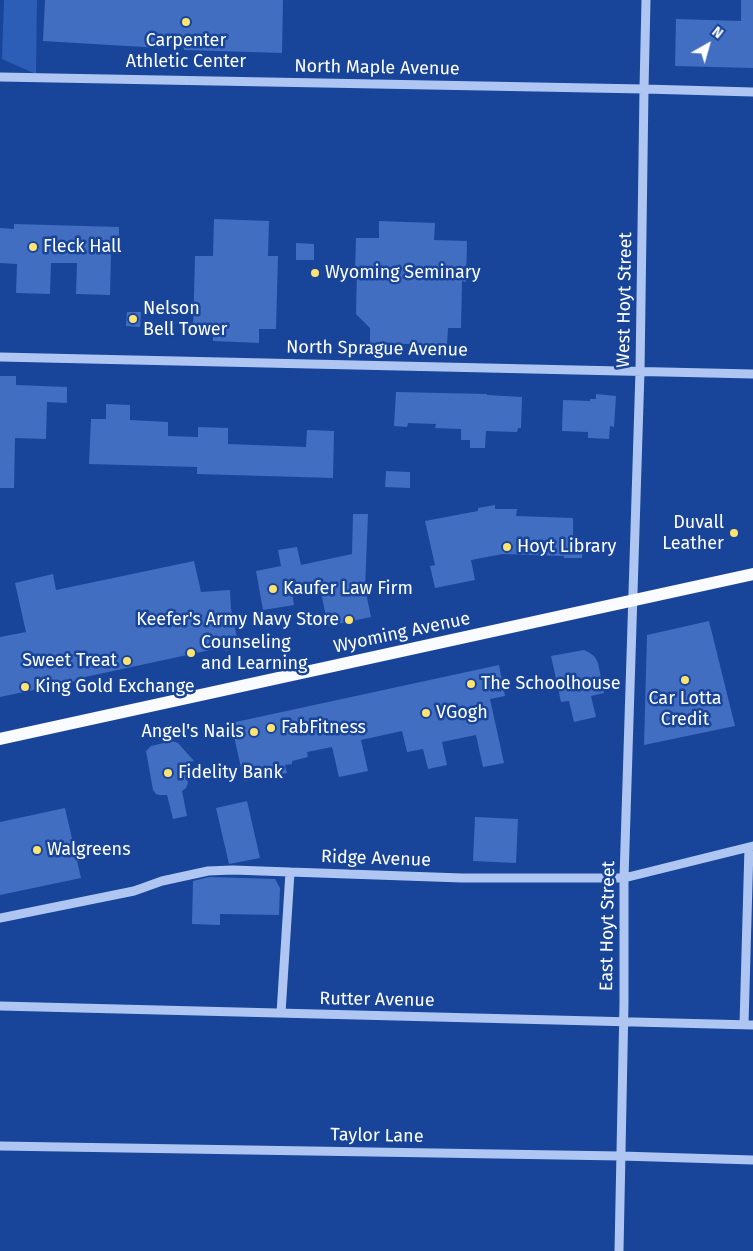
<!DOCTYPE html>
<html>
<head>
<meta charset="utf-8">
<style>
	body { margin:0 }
	#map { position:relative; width:753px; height:1251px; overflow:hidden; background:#18459a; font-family:"Fira Sans",sans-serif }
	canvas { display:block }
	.north { position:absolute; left:683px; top:20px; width:50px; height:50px; -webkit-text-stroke:4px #18459a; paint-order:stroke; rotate:38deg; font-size:14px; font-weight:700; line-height:20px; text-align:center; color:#fff }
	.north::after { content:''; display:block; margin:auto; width:18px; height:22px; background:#fff; clip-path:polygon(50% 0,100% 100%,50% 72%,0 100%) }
</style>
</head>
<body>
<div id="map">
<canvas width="753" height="1251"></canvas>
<div class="north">N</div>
</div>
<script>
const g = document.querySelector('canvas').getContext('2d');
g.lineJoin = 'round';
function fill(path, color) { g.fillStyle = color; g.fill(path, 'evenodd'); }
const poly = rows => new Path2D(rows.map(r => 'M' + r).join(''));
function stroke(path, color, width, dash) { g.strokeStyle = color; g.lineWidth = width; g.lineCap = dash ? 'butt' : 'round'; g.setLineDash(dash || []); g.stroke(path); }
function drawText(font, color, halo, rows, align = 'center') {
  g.font = font + ' "Fira Sans",sans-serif'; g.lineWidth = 5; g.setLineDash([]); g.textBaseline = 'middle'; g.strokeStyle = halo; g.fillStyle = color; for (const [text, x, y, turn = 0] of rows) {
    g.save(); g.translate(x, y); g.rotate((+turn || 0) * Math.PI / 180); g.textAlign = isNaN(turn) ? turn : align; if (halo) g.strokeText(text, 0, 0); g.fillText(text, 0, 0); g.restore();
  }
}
const green = poly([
	[4,0,37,0,36,74,2,59]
]);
const building = poly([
	[45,0,283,0,282,53,184,50,183,44,161,43,161,48,43,41],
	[741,0,753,0,753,68,675,66,676,19,741,21],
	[214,219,269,221,268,256,278,256,276,329,259,329,259,343,213,341,213,332,193,332,195,256,213,256],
	[379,221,435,223,434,240,467,241,466,282,462,281,461,328,448,328,447,345,370,343,370,328,356,314,357,271,355,271,356,238,379,238],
	[14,224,119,227,119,254,111,254,110,295,76,294,77,263,51,263,50,294,16,293,17,264,0,263,0,228,14,229],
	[296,243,314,244,314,260,296,260],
	[127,312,141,312,140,327,126,326],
	[0,376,16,376,16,385,67,387,67,403,47,402,46,439,15,438,14,488,0,488],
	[396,392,487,394,487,395,522,397,521,428,518,428,517,432,486,431,485,448,470,448,470,440,461,440,461,429,435,428,436,424,408,423,407,427,394,426],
	[596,394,616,396,614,427,610,426,609,439,588,438,588,432,562,431,563,400,590,401,590,399,596,399],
	[106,404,130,405,130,420,168,422,168,436,198,437,198,427,228,428,228,444,306,447,307,430,334,431,333,478,197,474,197,467,89,464,91,419,106,419],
	[386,471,410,472,410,488,385,487],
	[495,505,495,509,517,509,516,516,573,518,573,539,583,540,582,558,564,558,564,556,503,554,471,560,475,580,435,588,430,566,435,565,425,521,478,511,478,508],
	[353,514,368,514,365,588,371,617,328,626,320,588,292,593,294,605,263,610,256,571,281,566,278,550,297,547,301,565,352,554],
	[194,561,201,592,230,590,231,609,239,648,225,651,224,647,76,679,77,681,0,697,0,637,26,632,15,583,53,574,56,590],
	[709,621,735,726,644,745,647,635],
	[584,650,590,653,595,657,598,663,604,693,591,696,596,717,574,722,569,701,561,702,551,656],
	[499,665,505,696,490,699,504,763,483,767,476,735,442,742,447,765,428,769,423,749,407,752,402,731,361,740,368,771,339,777,332,747,307,752,308,757,292,761,292,764,285,765,287,773,244,781,231,723],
	[172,741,178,743,194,761,184,763,188,783,186,788,182,791,187,816,173,819,167,795,159,795,156,794,153,790,146,751,151,746],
	[247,801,260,858,229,864,216,808],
	[65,808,81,878,0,895,0,822],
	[475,817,518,819,516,863,473,861],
	[209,877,275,879,280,888,279,915,220,914,220,925,192,924,193,881]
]);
const minor = poly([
	[0,77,644,89,753,92],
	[0,357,753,374],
	[0,918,134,891,162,881,208,871,233,870,290,872,462,878,624,878,753,846],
	[0,1006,753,1025],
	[281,1013,290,872],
	[744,1025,749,847],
	[0,1146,621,1156,753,1160],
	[619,1251,624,1003,624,878,640,371,644,89,646,0]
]);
const major = poly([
	[0,739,753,574]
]);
const markers = [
	[186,22,5,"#ffe36f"],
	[33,247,5,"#ffe36f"],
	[315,273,5,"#ffe36f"],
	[133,319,5,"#ffe36f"],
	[734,533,5,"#ffe36f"],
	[507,547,5,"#ffe36f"],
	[273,589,5,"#ffe36f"],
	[349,620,5,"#ffe36f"],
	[191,653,5,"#ffe36f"],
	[127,661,5,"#ffe36f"],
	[685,680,5,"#ffe36f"],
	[471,684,5,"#ffe36f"],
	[25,687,5,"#ffe36f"],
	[426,713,5,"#ffe36f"],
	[271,728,5,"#ffe36f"],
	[254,732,5,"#ffe36f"],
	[168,773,5,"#ffe36f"],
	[37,850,5,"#ffe36f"]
];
const poiNames = [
	["Carpenter",186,41,"center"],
	["Athletic Center",186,62,"center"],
	["Fleck Hall",43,247],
	["Wyoming Seminary",325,273],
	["Nelson",143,309],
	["Bell Tower",143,330],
	["Duvall",724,523,"right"],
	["Leather",724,544,"right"],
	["Hoyt Library",517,547],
	["Kaufer Law Firm",283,589],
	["Keefer's Army Navy Store",339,620,"right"],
	["Counseling",201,643],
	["and Learning",201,664],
	["Sweet Treat",117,661,"right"],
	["The Schoolhouse",481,684],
	["King Gold Exchange",35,687],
	["Car Lotta",685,699,"center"],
	["Credit",685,720,"center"],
	["VGogh",436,713],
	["FabFitness",281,728],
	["Angel's Nails",244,732,"right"],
	["Fidelity Bank",178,773],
	["Walgreens",47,850]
];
const streetNames = [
	["North Maple Avenue",377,68,1],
	["West Hoyt Street",625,300,-89],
	["North Sprague Avenue",377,349,1],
	["Wyoming Avenue",402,633,-12],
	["Ridge Avenue",376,859,2],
	["East Hoyt Street",608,926,-89],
	["Rutter Avenue",377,1000,1],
	["Taylor Lane",377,1136,1]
];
fill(green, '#2c5eb8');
fill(building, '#416ec1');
stroke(minor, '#aec6f1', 9);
stroke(major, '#f9fbff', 12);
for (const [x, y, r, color] of markers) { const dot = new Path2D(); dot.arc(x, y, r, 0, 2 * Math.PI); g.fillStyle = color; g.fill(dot); stroke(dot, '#18459a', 2); }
drawText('18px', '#fff', '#18459a', poiNames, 'left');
drawText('18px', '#fff', '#18459a', streetNames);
</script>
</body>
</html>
